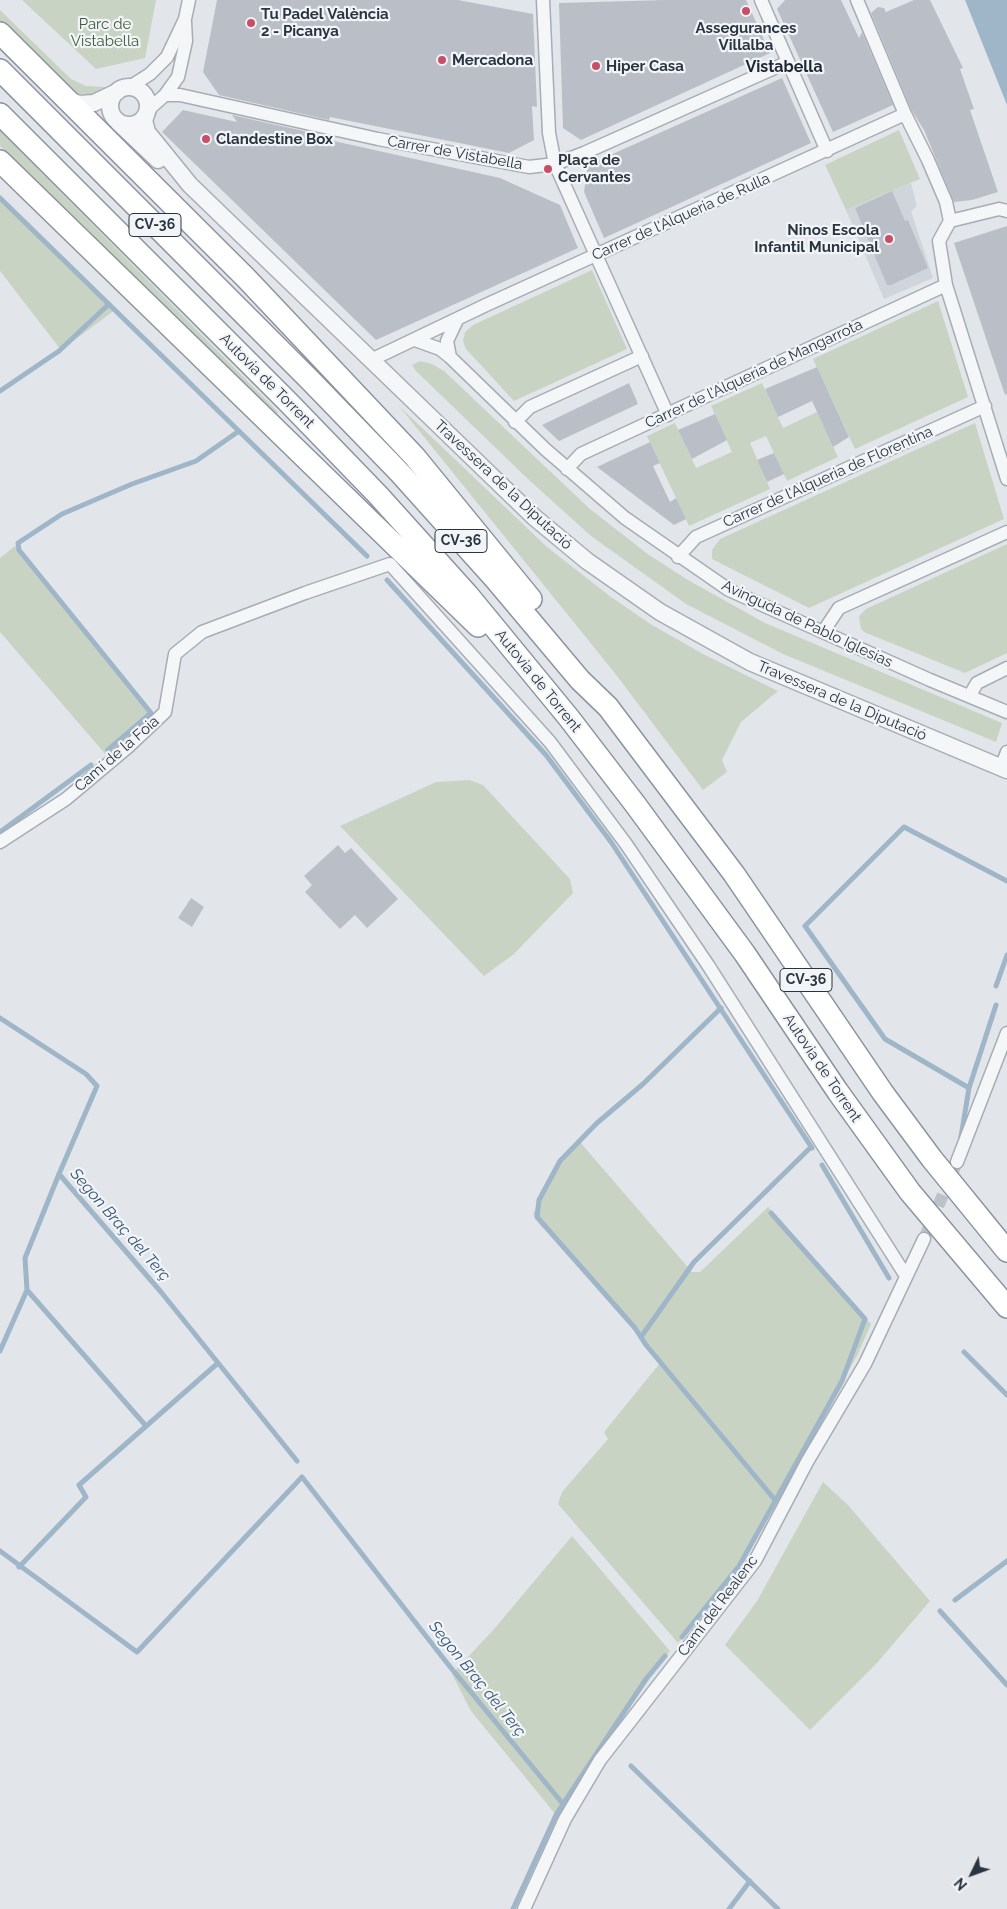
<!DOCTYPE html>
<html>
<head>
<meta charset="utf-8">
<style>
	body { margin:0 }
	#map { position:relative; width:1007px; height:1909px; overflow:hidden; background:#e2e6ea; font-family:Raleway,sans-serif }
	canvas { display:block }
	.north { position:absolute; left:947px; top:1849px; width:50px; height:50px; -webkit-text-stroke:4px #f2f5f7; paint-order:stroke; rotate:228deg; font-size:14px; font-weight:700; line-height:20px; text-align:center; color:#2b3441 }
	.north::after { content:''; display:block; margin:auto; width:18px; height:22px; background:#2b3441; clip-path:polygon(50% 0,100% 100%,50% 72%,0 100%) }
</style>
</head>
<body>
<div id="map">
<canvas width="1007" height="1909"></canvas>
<div class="north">N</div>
</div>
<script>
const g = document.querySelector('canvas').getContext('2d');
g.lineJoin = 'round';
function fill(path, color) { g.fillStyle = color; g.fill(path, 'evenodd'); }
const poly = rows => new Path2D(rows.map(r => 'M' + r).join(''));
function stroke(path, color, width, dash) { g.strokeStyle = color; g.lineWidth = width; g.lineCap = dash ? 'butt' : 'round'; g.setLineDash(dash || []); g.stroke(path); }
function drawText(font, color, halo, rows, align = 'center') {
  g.font = font + ' Raleway,sans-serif'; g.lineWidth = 4.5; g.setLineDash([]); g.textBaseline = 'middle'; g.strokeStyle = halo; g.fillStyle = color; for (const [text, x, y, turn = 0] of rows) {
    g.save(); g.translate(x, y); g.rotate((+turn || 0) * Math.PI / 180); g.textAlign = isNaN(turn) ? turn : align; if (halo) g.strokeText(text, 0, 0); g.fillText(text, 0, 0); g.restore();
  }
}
const built = poly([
	[911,183,917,206,911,211,933,278,884,299,846,210]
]);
const green = poly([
	[22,0,156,0,145,58,96,69],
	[0,10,71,79,86,86,106,87,94,94,77,94,0,23],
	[899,130,920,179,846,210,825,165],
	[0,131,278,412,277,415,272,415,89,231,0,146],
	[0,197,115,310,61,350,0,271],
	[592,270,627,349,514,401,466,349,463,341,465,332,473,325],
	[938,301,968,397,855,449,813,359],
	[420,361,432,364,444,371,590,509,649,555,688,580,765,623,1002,723,996,742,783,654,686,604,591,536,529,480,416,371,412,365],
	[762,383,783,428,817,412,838,457,787,481,766,436,750,443,770,489,689,526,647,436,675,423,696,468,732,452,711,406],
	[399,406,547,547,611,597,652,625,703,654,778,691,741,722,722,760,727,772,703,790,614,672],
	[975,423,1004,519,809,608,712,559,712,550,720,539],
	[1007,544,1007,653,965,673,864,632,861,629,859,616,866,609],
	[15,546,152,716,107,756,0,632,0,558],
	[469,780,483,785,570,879,573,893,514,954,484,976,340,826,436,782],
	[580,1142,692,1272,700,1272,768,1207,871,1324,857,1356,728,1580,678,1643,558,1504,562,1492,608,1439,604,1432,660,1363,644,1340,533,1214,553,1173],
	[823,1482,848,1505,930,1601,877,1663,810,1730,725,1645,757,1601],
	[572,1536,670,1651,600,1747,556,1815,471,1711,452,1674,495,1628]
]);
const water = poly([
	[965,0,1007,0,1007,105]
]);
const stream = poly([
	[0,198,367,556],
	[0,391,59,351,109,304],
	[387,580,546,755,611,842,812,1148],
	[108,750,151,713,19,550,18,543,62,514,132,484,196,461,239,431],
	[0,832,91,765],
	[996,986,1007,955],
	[721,1008,643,1084,597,1123,560,1161,539,1200,537,1217,635,1328,646,1345,775,1500],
	[0,1018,86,1074,97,1086,59,1174,161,1292,297,1461],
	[969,1088,885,1039,805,926,904,827,1007,881],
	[961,1137,969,1088,996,1005],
	[822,1165,889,1278],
	[27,1290,146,1426],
	[641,1337,694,1262,811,1147],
	[0,1351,27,1290,25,1258,59,1174],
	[964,1352,1007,1395],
	[0,1551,137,1652,302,1477,447,1663,563,1804,556,1815,513,1909],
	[19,1567,86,1497,79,1485,218,1363],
	[955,1600,1007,1561],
	[940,1611,1007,1685],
	[682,1637,739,1566,842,1381,865,1319,771,1213],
	[631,1766,778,1909],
	[563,1804,646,1679,665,1656],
	[729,1909,750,1881]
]);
const building = poly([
	[217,0,458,0,533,14,537,107,532,106,534,140,509,153,330,117,329,120,219,95,203,72],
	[665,0,746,0,770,53,581,140,563,128,559,3],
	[785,0,841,0,859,38,862,32,893,105,833,132,777,9],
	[914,0,930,0,963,68,960,69,974,109,970,110,998,192,972,200,954,202,924,130,912,111,871,13,878,7,884,8,886,12],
	[782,78,811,143,604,238,584,192,588,165],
	[183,110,237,122,232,115,326,136,325,139,500,178,560,205,578,248,376,340,162,132],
	[892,191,905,221,908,220,928,268,891,285,887,285,855,208],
	[1007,226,1007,394,1005,395,954,243],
	[817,367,849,437,833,447,812,401,778,417,765,389],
	[629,383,638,404,559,441,542,425],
	[715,414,727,440,692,459,678,430],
	[650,442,660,463,653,466,670,502,676,498,686,519,674,525,597,467],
	[774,453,784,474,767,482,757,460],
	[338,845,345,853,351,848,398,899,367,928,355,915,340,929,305,892,312,885,304,876],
	[191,898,204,907,192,927,178,918]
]);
const minorTunnel = poly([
	[924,1239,957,1162]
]);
const minor = poly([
	[543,0,549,133,555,164,668,415],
	[761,0,827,151],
	[857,0,905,114,928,160,946,202,950,221],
	[128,88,150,74,167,57,185,19,189,0],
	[165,95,180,95,378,139,529,167,555,164,584,153,788,62],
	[148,110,165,95,178,77,186,41,185,22],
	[950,221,939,241,946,285,1007,479],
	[950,221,999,209,1007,211],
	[415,340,440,349,450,357,545,449,625,518,729,590,930,680,1007,712],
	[450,357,447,341,457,320],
	[371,360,486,305,905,114],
	[515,422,530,407,642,356],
	[567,469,581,454,946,285],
	[678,557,696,537,985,406],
	[823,632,839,608,1007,532],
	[970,695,977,683,1007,668],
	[1001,768,1007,752],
	[0,842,66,799,128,747,165,712,175,654,202,632,305,593,390,564,550,742,626,844,708,965,906,1276],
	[957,1162,1007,1033],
	[524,1909,565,1819,600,1760,755,1561,807,1462,865,1364,924,1239]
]);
const tertiary = poly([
	'110 106a19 19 0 1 1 38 0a19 19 0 1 1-38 0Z',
	[69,100,79,104,94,103,117,92],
	[146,115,144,120,147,132,190,185,534,517,587,561,660,612,750,662,1007,770],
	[118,122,158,160]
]);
const trunk = poly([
	[0,33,246,278,415,457,531,599],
	[0,70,310,380,400,473,496,580,580,680,608,707,734,874,883,1093,932,1159,1007,1251],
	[0,114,289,403,378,495,468,595,569,718,635,804,745,954,838,1092,910,1192,1007,1307],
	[0,161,478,626]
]);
const markers = [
	[746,11,5,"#c94e67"],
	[251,23,5,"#c94e67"],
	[442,60,5,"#c94e67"],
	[596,66,5,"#c94e67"],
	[206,139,5,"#c94e67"],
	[548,169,5,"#c94e67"],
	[889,239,5,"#c94e67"]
];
const shields = [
	[155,225,52],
	[461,541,52],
	[806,980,52]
];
const shieldNames = [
	["CV-36",155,225],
	["CV-36",461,541],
	["CV-36",806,980]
];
const poiNames = [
	["Tu Padel València",261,14],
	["2 - Picanya",261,31],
	["Assegurances",746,28,"center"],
	["Villalba",746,45,"center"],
	["Mercadona",452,60],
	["Hiper Casa",606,66],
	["Clandestine Box",216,139],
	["Plaça de",558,160],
	["Cervantes",558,177],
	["Ninos Escola",879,230,"right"],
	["Infantil Municipal",879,247,"right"]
];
const parkNames = [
	["Parc de",105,24],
	["Vistabella",105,41]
];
const streetNames = [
	["Carrer de Vistabella",455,153,10],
	["Carrer de l'Alqueria de Rulla",681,217,-24],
	["Carrer de l'Alqueria de Mangarrota",754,374,-25],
	["Autovia de Torrent",267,381,45],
	["Carrer de l'Alqueria de Florentina",828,477,-24],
	["Travessera de la Diputació",503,485,43],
	["Avinguda de Pablo Iglesias",807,624,25],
	["Autovia de Torrent",538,681,51],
	["Travessera de la Diputació",842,701,23],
	["Camí de la Foia",117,754,-41],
	["Autovia de Torrent",822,1068,56],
	["Camí del Realenc",718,1606,-53]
];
const neighbourhoodNames = [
	["Vistabella",784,67]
];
const waterNames = [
	["Segon Braç del Terç",120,1225,49],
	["Segon Braç del Terç",477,1679,51]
];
fill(built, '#d0d5dc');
fill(green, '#c9d3c4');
fill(water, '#9fb5c8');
stroke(stream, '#9fb5c8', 5);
fill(building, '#babfc7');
stroke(minorTunnel, '#bdc2c8', 12, [12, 6]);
stroke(minor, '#a7adb4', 15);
stroke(tertiary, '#a7adb4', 19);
stroke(trunk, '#8a94a0', 24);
stroke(minor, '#f5f6f8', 12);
stroke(tertiary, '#f5f6f8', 16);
stroke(trunk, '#fff', 21);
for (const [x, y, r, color] of markers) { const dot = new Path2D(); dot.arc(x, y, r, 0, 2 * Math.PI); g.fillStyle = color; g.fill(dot); stroke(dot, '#f2f5f7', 2); }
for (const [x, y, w] of shields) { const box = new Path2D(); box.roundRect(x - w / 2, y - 11.5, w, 23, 4); g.fillStyle = '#f2f5f7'; g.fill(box); stroke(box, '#2b3441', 1); }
drawText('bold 14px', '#2b3441', null, shieldNames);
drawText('bold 15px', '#2b3441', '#f2f5f7', poiNames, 'left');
drawText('15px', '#425c39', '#f2f5f7', parkNames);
drawText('15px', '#2b3441', '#f2f5f7', streetNames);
drawText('bold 16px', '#1d2532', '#f2f5f7', neighbourhoodNames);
drawText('italic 16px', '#375574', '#f2f5f7', waterNames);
</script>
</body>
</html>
